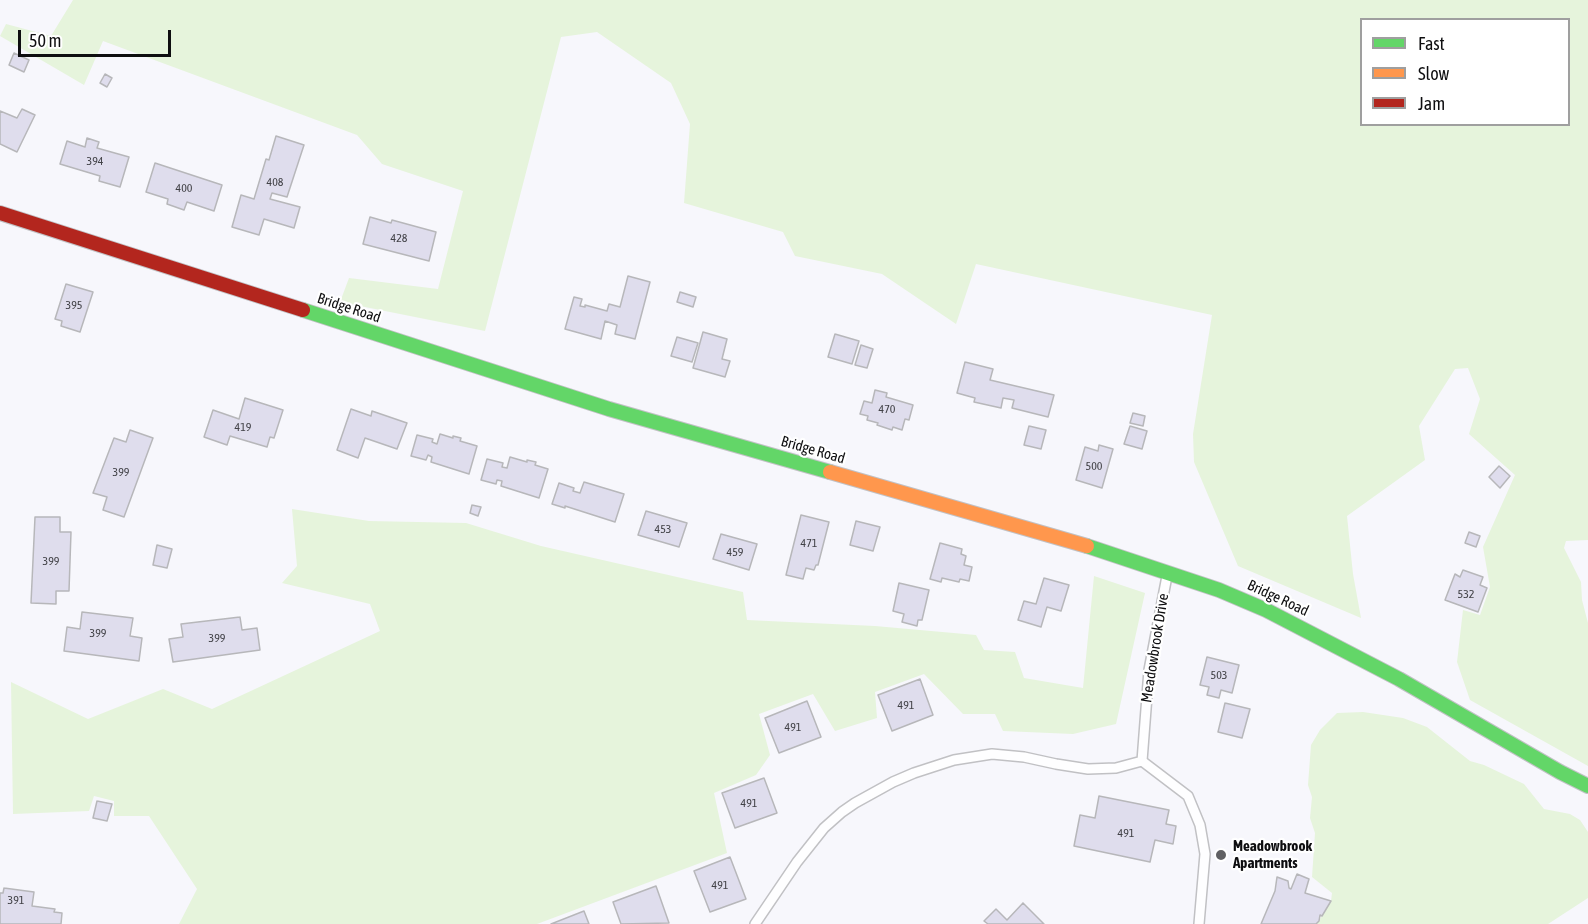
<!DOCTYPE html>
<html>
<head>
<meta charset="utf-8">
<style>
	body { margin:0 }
	#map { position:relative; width:1588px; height:924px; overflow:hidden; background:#f7f7fc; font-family:"Asap Condensed",sans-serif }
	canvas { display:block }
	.legend { position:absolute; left:1360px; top:18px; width:210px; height:108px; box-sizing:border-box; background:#fff; border:2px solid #9f9f9f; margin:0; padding:8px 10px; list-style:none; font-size:18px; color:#0e0e10 }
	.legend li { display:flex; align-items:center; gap:12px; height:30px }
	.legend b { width:30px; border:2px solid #9f9f9f }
	.scale { position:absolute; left:18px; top:30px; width:153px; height:27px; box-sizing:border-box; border:3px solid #0e0e10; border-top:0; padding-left:8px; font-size:18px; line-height:21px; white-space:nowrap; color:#0e0e10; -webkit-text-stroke:4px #fff; paint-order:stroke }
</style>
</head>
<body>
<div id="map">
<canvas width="1588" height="924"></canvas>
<ul class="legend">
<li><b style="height:8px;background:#63d668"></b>Fast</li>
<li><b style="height:8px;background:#ff974d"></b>Slow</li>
<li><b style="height:8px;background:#b3261e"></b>Jam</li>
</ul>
<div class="scale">50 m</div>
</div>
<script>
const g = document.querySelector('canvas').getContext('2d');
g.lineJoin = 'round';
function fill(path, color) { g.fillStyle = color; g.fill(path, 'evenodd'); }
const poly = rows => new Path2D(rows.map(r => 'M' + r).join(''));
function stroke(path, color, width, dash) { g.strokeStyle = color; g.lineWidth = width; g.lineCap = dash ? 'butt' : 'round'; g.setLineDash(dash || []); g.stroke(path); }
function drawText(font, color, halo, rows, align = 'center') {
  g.font = font + ' "Asap Condensed",sans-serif'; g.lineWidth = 4.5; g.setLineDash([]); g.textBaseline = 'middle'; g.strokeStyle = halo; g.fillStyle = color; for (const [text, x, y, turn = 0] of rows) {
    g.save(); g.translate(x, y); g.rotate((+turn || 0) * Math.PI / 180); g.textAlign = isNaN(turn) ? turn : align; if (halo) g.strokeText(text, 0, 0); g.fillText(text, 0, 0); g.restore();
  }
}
const green = poly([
	[73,0,1588,0,1588,540,1566,541,1564,548,1581,582,1582,600,1588,623,1588,766,1470,700,1457,662,1463,610,1480,615,1490,587,1483,547,1515,475,1469,434,1480,399,1468,368,1455,369,1419,426,1425,460,1347,516,1353,574,1361,618,1238,566,1194,462,1193,434,1212,315,976,264,956,324,882,274,795,256,783,232,684,203,690,124,671,83,597,32,561,37,485,331,340,302,349,278,438,289,463,191,382,164,357,135,103,41,84,85,0,36,6,24,51,36],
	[1362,20,1568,20,1568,124,1362,124],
	[292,509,369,521,466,523,541,546,743,592,747,620,875,626,976,635,984,650,1015,652,1024,678,1083,688,1094,576,1145,593,1116,724,1073,734,1003,731,995,714,963,714,924,674,875,692,877,718,835,731,813,694,759,714,770,755,756,775,714,793,727,853,537,924,179,924,197,889,149,816,114,816,114,801,94,796,89,811,13,814,11,682,88,719,163,689,212,709,380,631,370,604,282,583,297,566],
	[1363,712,1403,718,1427,727,1470,761,1484,765,1524,784,1544,809,1570,814,1580,820,1588,832,1588,898,1548,924,1317,924,1331,901,1332,893,1312,877,1315,833,1310,818,1312,797,1308,785,1311,745,1320,730,1337,713]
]);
const building = poly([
	[14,53,29,60,24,72,9,65,14,53],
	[105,74,112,78,107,87,100,83,105,74],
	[22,109,35,115,17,152,0,144,0,111,17,118,22,109],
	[276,136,304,145,287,197,272,193,270,199,300,207,294,228,264,219,259,235,232,227,241,195,254,199,266,159,269,160,276,136],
	[87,138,99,142,97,148,129,157,120,187,99,181,100,176,60,164,67,141,85,147,87,138],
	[155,163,222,185,214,211,187,202,184,210,167,204,168,199,146,192,155,163],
	[370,217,391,223,392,220,436,232,429,261,363,244,370,217],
	[628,276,650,282,635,339,615,334,617,325,605,321,601,339,565,329,574,297,582,299,580,306,585,307,585,305,607,311,609,304,620,307,628,276],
	[66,284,93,292,80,332,61,326,62,321,55,319,66,284],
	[680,292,696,297,693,307,677,302,680,292],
	[703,332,727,339,722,359,730,361,725,377,693,368,703,332],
	[835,334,859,341,852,364,828,357,835,334],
	[677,337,698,343,692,362,671,356,677,337],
	[861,345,873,349,867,368,855,365,861,345],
	[965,362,993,369,990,380,1054,395,1048,417,1012,408,1014,400,1003,398,1001,408,974,402,975,398,957,393,965,362],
	[875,390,887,393,886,397,913,405,909,420,905,419,902,430,893,427,892,430,877,425,878,423,867,420,868,416,860,414,864,401,872,403,875,390],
	[245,398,283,410,274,438,270,437,267,447,230,436,227,445,204,437,213,410,239,419,245,398],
	[351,409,371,416,372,411,407,423,397,449,365,438,358,458,337,450,351,409],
	[1133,413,1145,416,1143,426,1130,423,1133,413],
	[1029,426,1046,430,1041,449,1024,445,1029,426],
	[1130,426,1147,431,1142,449,1124,444,1130,426],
	[130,430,153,438,124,517,103,510,107,497,93,493,114,438,126,442,130,430],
	[440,434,453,438,453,436,461,438,460,441,477,446,469,474,431,462,432,457,428,455,426,460,411,456,417,435,433,439,432,442,437,444,440,434],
	[1099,445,1113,449,1102,488,1076,480,1085,447,1098,451,1099,445],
	[510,457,527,462,527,460,536,462,535,465,548,469,539,498,501,486,502,481,497,480,496,484,481,480,487,459,503,463,502,467,507,468,510,457],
	[1499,466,1510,476,1500,488,1489,477,1499,466],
	[584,482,624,494,615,522,565,506,565,508,552,504,559,483,574,488,573,491,580,493,584,482],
	[472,505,481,507,478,516,470,513,472,505],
	[646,511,687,523,679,547,638,535,646,511],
	[801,515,829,522,818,565,816,565,814,570,806,568,803,579,786,575,801,515],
	[35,517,60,517,60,532,71,532,69,591,56,591,56,604,31,603,35,517],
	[856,521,880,527,873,551,850,545,856,521],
	[1469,532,1480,536,1476,547,1465,543,1469,532],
	[721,534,757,544,749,570,713,559,721,534],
	[940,543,962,549,961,554,966,556,964,565,972,567,969,581,960,579,959,582,942,578,941,582,930,579,940,543],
	[157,545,172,549,167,568,153,565,157,545],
	[1463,570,1483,577,1480,585,1487,588,1478,612,1445,600,1455,574,1460,577,1463,570],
	[1044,578,1069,585,1061,611,1047,607,1041,627,1018,620,1024,601,1036,604,1044,578],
	[899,583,929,590,922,620,918,620,917,626,902,622,904,614,893,611,899,583],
	[82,612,133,618,130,636,142,638,139,661,64,651,67,627,80,629,82,612],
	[240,617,242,630,257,628,260,650,173,662,169,639,183,637,181,624,240,617],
	[1207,657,1239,665,1232,693,1221,690,1219,698,1207,695,1209,687,1200,685,1207,657],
	[920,679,933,715,892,731,878,695,920,679],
	[807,701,821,737,779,753,765,718,807,701],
	[1225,703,1250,709,1242,738,1218,732,1225,703],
	[764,778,777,813,735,828,722,793,764,778],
	[1099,796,1169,810,1166,824,1176,826,1173,844,1155,840,1150,862,1074,846,1080,815,1095,818,1099,796],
	[97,801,112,804,107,821,93,818,97,801],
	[730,857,746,899,710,912,694,871,730,857],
	[1297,874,1309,879,1305,893,1331,901,1322,916,1320,915,1319,921,1316,924,1261,924,1275,891,1277,877,1288,881,1289,888,1291,889,1297,874],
	[656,886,669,923,621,924,613,902,656,886],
	[4,888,34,892,32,906,55,909,54,912,62,913,61,924,0,924,0,893,3,893,4,888],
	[1023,903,1044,924,988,924,984,921,996,909,1007,920,1023,903],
	[584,911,589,924,551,924,584,911]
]);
const lane = poly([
	[1167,576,1149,670,1142,761,1188,796,1200,825,1205,854,1199,924],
	[755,924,797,862,824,828,842,812,855,803,893,782,914,773,954,760,992,754,1024,757,1056,764,1088,769,1116,768,1142,761]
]);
const fast = poly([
	[303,310,609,409,830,472],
	[1087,546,1219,590,1266,610,1399,679,1560,772,1588,786]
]);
const slow = poly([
	[830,472,1087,546]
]);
const jam = poly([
	[0,213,303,310]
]);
const markers = [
	[1221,855,6,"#606063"]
];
const numberNames = [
	["394",95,161],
	["408",275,182],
	["400",184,188],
	["428",399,238],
	["395",74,305],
	["470",887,409],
	["419",243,427],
	["500",1094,466],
	["399",121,472],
	["453",663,529],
	["471",809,543],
	["459",735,552],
	["399",51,561],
	["532",1466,594],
	["399",98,633],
	["399",217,638],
	["503",1219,675],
	["491",906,705],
	["491",793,727],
	["491",749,803],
	["491",1126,833],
	["491",720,885],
	["391",16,900]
];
const streetNames = [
	["Bridge Road",349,308,18],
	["Bridge Road",813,450,16],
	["Bridge Road",1278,598,25],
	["Meadowbrook Drive",1155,648,-81]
];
const poiNames = [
	["Meadowbrook",1233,846],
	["Apartments",1233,863]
];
fill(green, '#e6f4dc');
fill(building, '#dfdded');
stroke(building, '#b7b7ba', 1.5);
stroke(lane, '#c1c1c4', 12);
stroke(fast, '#c1c1c4', 16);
stroke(slow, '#c1c1c4', 16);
stroke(jam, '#c1c1c4', 16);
stroke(lane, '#fefeff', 9);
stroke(fast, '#63d668', 14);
stroke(slow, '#ff974d', 14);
stroke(jam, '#b3261e', 14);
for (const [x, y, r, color] of markers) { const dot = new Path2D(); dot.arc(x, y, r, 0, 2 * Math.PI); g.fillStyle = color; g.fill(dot); stroke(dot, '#fff', 2); }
drawText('12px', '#424247', null, numberNames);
drawText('15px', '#0e0e10', '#fff', streetNames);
drawText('bold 15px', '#0e0e10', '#fff', poiNames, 'left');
</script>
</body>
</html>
